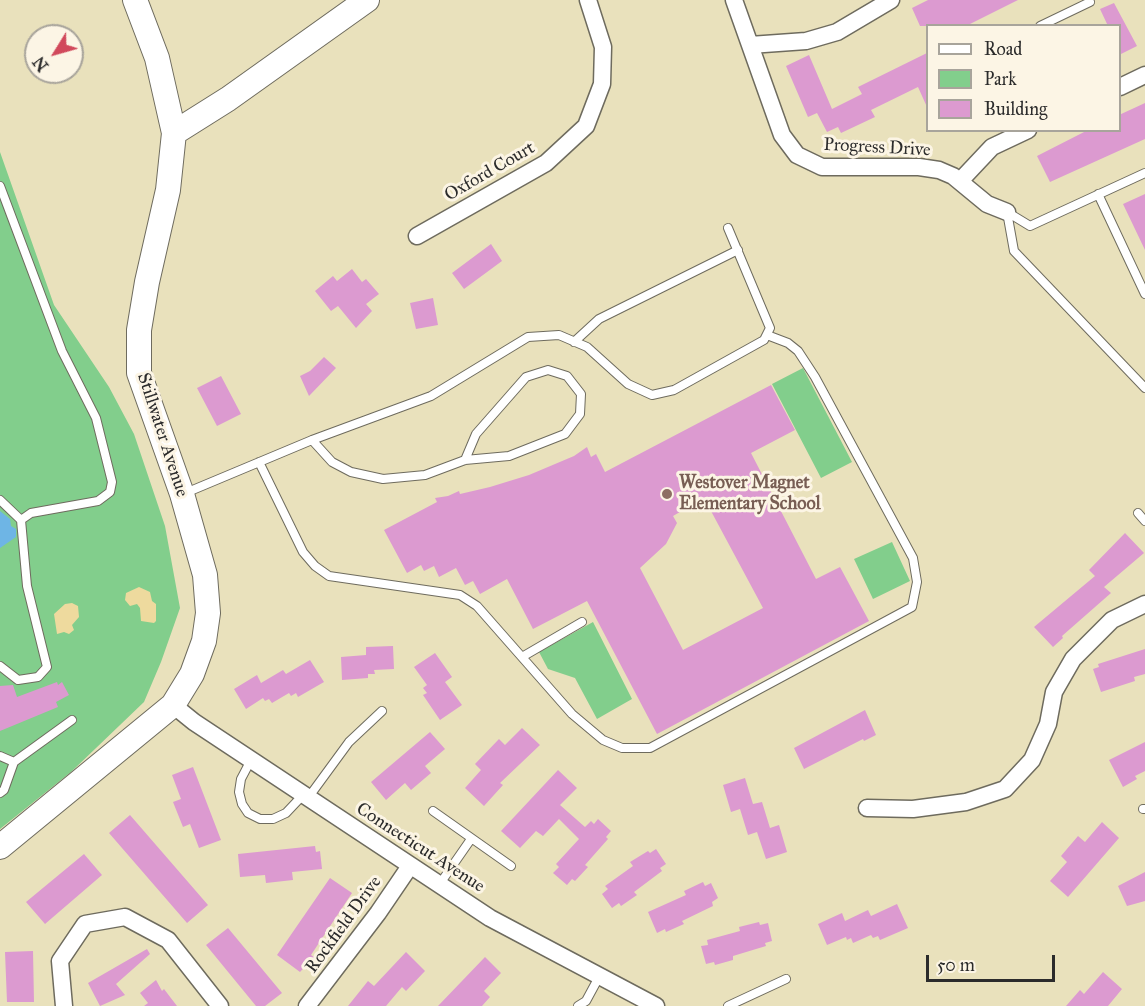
<!DOCTYPE html>
<html>
<head>
<meta charset="utf-8">
<style>
	body { margin:0 }
	#map { position:relative; width:1145px; height:1006px; overflow:hidden; background:#e9e1bc; font-family:"IM FELL Great Primer",serif }
	canvas { display:block }
	.legend { position:absolute; left:926px; top:24px; width:195px; height:108px; box-sizing:border-box; background:#fcf5e5; border:2px solid #a8a49b; margin:0; padding:8px 10px; list-style:none; font-size:18px; color:#2b2b2b }
	.legend li { display:flex; align-items:center; gap:12px; height:30px }
	.legend b { width:30px; border:2px solid #a8a49b }
	.north { position:absolute; left:24px; top:24px; width:60px; height:60px; box-sizing:border-box; background:#fcf5e5; border:2px solid #a8a49b; border-radius:50%; rotate:233deg; font-size:16px; font-weight:700; line-height:24px; text-align:center; color:#2b2b2b }
	.north::after { content:''; display:block; margin:auto; width:21px; height:27px; background:#d1495b; clip-path:polygon(50% 0,100% 100%,50% 72%,0 100%) }
	.scale { position:absolute; left:926px; top:955px; width:129px; height:27px; box-sizing:border-box; border:3px solid #2b2b2b; border-top:0; padding-left:8px; font-size:18px; line-height:21px; white-space:nowrap; color:#2b2b2b; -webkit-text-stroke:4px #fcf5e5; paint-order:stroke }
</style>
</head>
<body>
<div id="map">
<canvas width="1145" height="1006"></canvas>
<ul class="legend">
<li><b style="height:8px;background:#fff"></b>Road</li>
<li><b style="height:16px;background:#82ce8c"></b>Park</li>
<li><b style="height:16px;background:#dc9ad0"></b>Building</li>
</ul>
<div class="north">N</div>
<div class="scale">50 m</div>
</div>
<script>
const g = document.querySelector('canvas').getContext('2d');
g.lineJoin = 'round';
function fill(path, color) { g.fillStyle = color; g.fill(path, 'evenodd'); }
const poly = rows => new Path2D(rows.map(r => 'M' + r).join(''));
function stroke(path, color, width, dash) { g.strokeStyle = color; g.lineWidth = width; g.lineCap = dash ? 'butt' : 'round'; g.setLineDash(dash || []); g.stroke(path); }
function drawText(font, color, halo, rows, align = 'center') {
  g.font = font + ' "IM FELL Great Primer",serif'; g.lineWidth = 6; g.setLineDash([]); g.textBaseline = 'middle'; g.strokeStyle = halo; g.fillStyle = color; for (const [text, x, y, turn = 0] of rows) {
    g.save(); g.translate(x, y); g.rotate((+turn || 0) * Math.PI / 180); g.textAlign = isNaN(turn) ? turn : align; if (halo) g.strokeText(text, 0, 0); g.fillText(text, 0, 0); g.restore();
  }
}
const green = poly([
	[0,152,54,305,109,387,134,434,165,526,180,608,161,662,144,702,71,772,0,829],
	[803,368,852,462,821,478,772,384],
	[892,542,910,581,873,599,854,559],
	[593,622,632,699,597,719,575,678,548,669,539,652]
]);
const sand = poly([
	[139,587,150,592,152,601,156,604,156,621,154,623,141,621,140,608,137,604,130,606,125,600,126,593],
	[72,603,78,606,79,617,72,625,74,630,69,634,64,632,57,634,54,614,65,604]
]);
const water = poly([
	[0,511,10,519,11,526,16,529,16,537,0,548]
]);
const building = poly([
	[928,0,1018,0,966,26,920,26,912,8],
	[1114,3,1137,46,1119,55,1119,26,1108,26,1100,9],
	[927,53,927,107,918,87,871,110,875,117,841,133,838,127,827,132,817,113,808,117,786,66,809,55,832,109,862,94,858,87],
	[1145,103,1145,139,1050,182,1037,156,1088,130,1119,130,1119,115],
	[1145,194,1145,250,1123,204],
	[491,244,502,261,464,289,452,273],
	[352,269,362,282,366,279,379,294,366,304,372,311,356,328,338,306,331,311,315,291,333,276,337,281],
	[433,298,438,325,416,329,410,303],
	[324,357,336,368,309,396,300,376,310,371],
	[221,376,241,414,217,426,197,388],
	[771,385,795,430,751,453,816,579,840,567,869,621,657,734,587,601,533,629,507,579,480,594,473,581,465,585,456,568,439,577,434,566,424,571,421,565,407,573,384,530,437,502,435,498,448,496,459,491,460,494,490,487,529,475,574,456,587,447,591,457,596,454,605,472],
	[704,498,763,608,683,650,640,568,666,544,677,523,673,516],
	[1125,533,1144,553,1104,587,1111,593,1062,636,1063,638,1053,647,1034,627,1095,576,1089,570],
	[393,646,394,669,374,670,375,674,368,674,368,678,342,680,341,657,366,655,366,647],
	[1145,649,1145,674,1134,677,1135,681,1101,692,1093,669,1099,667,1098,664],
	[435,653,452,677,445,682,462,705,440,720,423,695,427,693,423,688,427,685,414,667],
	[310,660,324,682,298,697,296,693,291,696,289,693,272,703,269,699,265,701,263,698,246,709,234,689,257,675,261,683,283,670,286,674],
	[57,682,58,685,62,682,69,695,56,702,58,707,0,731,0,686,13,685,17,697],
	[865,710,876,735,864,741,863,739,804,769,794,748],
	[522,728,540,745,500,783,503,785,484,806,465,788,481,770,475,764,499,739,505,745],
	[430,732,445,749,425,766,431,773,411,790,405,783,386,800,371,782],
	[1145,742,1145,771,1135,776,1137,779,1123,787,1109,760],
	[193,767,221,840,199,848,190,824,183,827,173,802,181,799,172,775],
	[558,770,577,788,560,805,585,827,591,821,594,824,598,819,611,831,606,837,608,839,585,865,588,867,575,881,572,879,567,885,553,873,559,867,556,864,579,839,559,819,543,836,536,831,520,848,501,831],
	[745,778,753,804,762,802,770,828,779,825,787,852,766,859,757,832,748,835,740,809,731,812,723,785],
	[130,815,208,905,187,923,109,833],
	[1102,822,1119,838,1068,897,1050,881,1067,862,1061,856,1078,836,1085,842],
	[315,846,316,852,320,851,322,869,292,872,293,880,266,883,265,875,240,877,238,854],
	[656,849,666,864,660,868,662,871,634,892,637,895,621,906,619,903,612,908,602,894,608,889,605,886,633,866,630,862,648,851,650,853],
	[84,854,102,875,45,924,26,902],
	[1145,872,1145,901,1127,906,1118,886],
	[330,878,352,893,311,955,314,957,300,972,277,955],
	[703,882,705,886,711,883,718,898,712,902,713,906,682,921,684,924,666,932,665,929,657,933,648,912,686,895,684,891],
	[897,904,908,928,880,940,878,936,873,938,871,935,853,943,851,938,847,940,846,937,827,945,818,924,842,913,845,921,868,910,871,916],
	[759,922,760,925,768,923,772,941,765,943,766,946,733,956,733,960,715,965,714,962,706,964,701,946,708,945,707,940,740,931,739,927],
	[228,928,282,993,265,1006,256,1006,206,945],
	[147,949,150,954,116,984,125,995,100,1006,88,983],
	[33,951,34,1002,7,1002,5,952],
	[406,952,425,971,406,991,402,987,386,1006,348,1006,368,981,374,986],
	[485,957,501,973,484,991,490,997,482,1006,438,1006],
	[1103,972,1122,989,1108,1006,1066,1006,1080,990,1084,994],
	[156,980,162,991,164,989,177,1006,144,1006,148,1003,140,993]
]);
const service = poly([
	[1040,26,1090,2],
	[0,186,62,351,96,418,112,482,110,492,98,501,31,513,21,520,27,586,47,667,38,677,18,680,0,666],
	[1098,194,1145,294],
	[1007,212,1014,251,1145,388],
	[1007,212,1030,226,1145,173],
	[574,342,599,319,738,250],
	[312,440,332,462,351,472,383,479,425,475,465,460,509,456,565,434,580,414,581,394,567,376,548,370,526,377,476,434,465,460],
	[259,462,303,552,315,566,329,576,460,595,477,606,572,714,603,740,622,748,650,748,912,607,917,582,913,558,815,377,798,351,788,343,767,335],
	[183,494,312,440,431,396,528,337,559,335,587,347,628,384,652,395,674,390,764,340,770,328,728,228],
	[0,500,21,520],
	[1138,513,1145,521],
	[522,657,582,622],
	[0,756,14,762],
	[251,760,241,779,239,792,242,804,248,813,260,819,273,819,286,813,303,795],
	[0,793,4,790,14,762,72,720],
	[308,798,349,742,382,711],
	[1143,809,1145,809],
	[433,811,511,866],
	[439,885,471,839],
	[578,1006,586,1001,599,977],
	[728,1006,786,979]
]);
const minor = poly([
	[734,0,782,135,797,155,822,167,919,167,939,170,953,176,987,204,1007,212],
	[750,45,806,41,837,32,891,0],
	[1120,87,1145,75],
	[960,181,992,147,1028,130],
	[417,236,546,163,586,126,602,84,603,47,588,0],
	[173,705,194,722,490,918,656,1006],
	[867,808,913,809,966,802,1005,789,1032,760,1048,724,1054,692,1073,659,1112,620,1145,604],
	[64,1006,60,961,85,924,125,917,168,940,220,1006],
	[307,1006,378,913,410,866]
]);
const secondary = poly([
	[174,133,228,99,367,0],
	[0,847,173,705,192,674,204,641,208,613,205,575,182,494,139,373,139,330,147,282,168,190,174,133,157,58,135,0]
]);
const markers = [
	[667,494,6,"#8d6e63"]
];
const streetNames = [
	["Progress Drive",877,148,3],
	["Oxford Court",490,172,-30],
	["Stillwater Avenue",162,435,72],
	["Connecticut Avenue",420,848,33],
	["Rockfield Drive",344,925,-54]
];
const educationNames = [
	["Westover Magnet",679,484],
	["Elementary School",679,505]
];
fill(green, '#82ce8c');
fill(sand, '#eeda9e');
fill(water, '#6eb5e5');
fill(building, '#dc9ad0');
stroke(service, '#6e6b5e', 10);
stroke(minor, '#6e6b5e', 19);
stroke(secondary, '#6e6b5e', 26);
stroke(service, '#fff', 8);
stroke(minor, '#fff', 16);
stroke(secondary, '#fff', 24);
for (const [x, y, r, color] of markers) { const dot = new Path2D(); dot.arc(x, y, r, 0, 2 * Math.PI); g.fillStyle = color; g.fill(dot); stroke(dot, '#fcf5e5', 2); }
drawText('18px', '#2b2b2b', '#fcf5e5', streetNames);
drawText('bold 18px', '#785e54', '#fcf5e5', educationNames, 'left');
</script>
</body>
</html>
